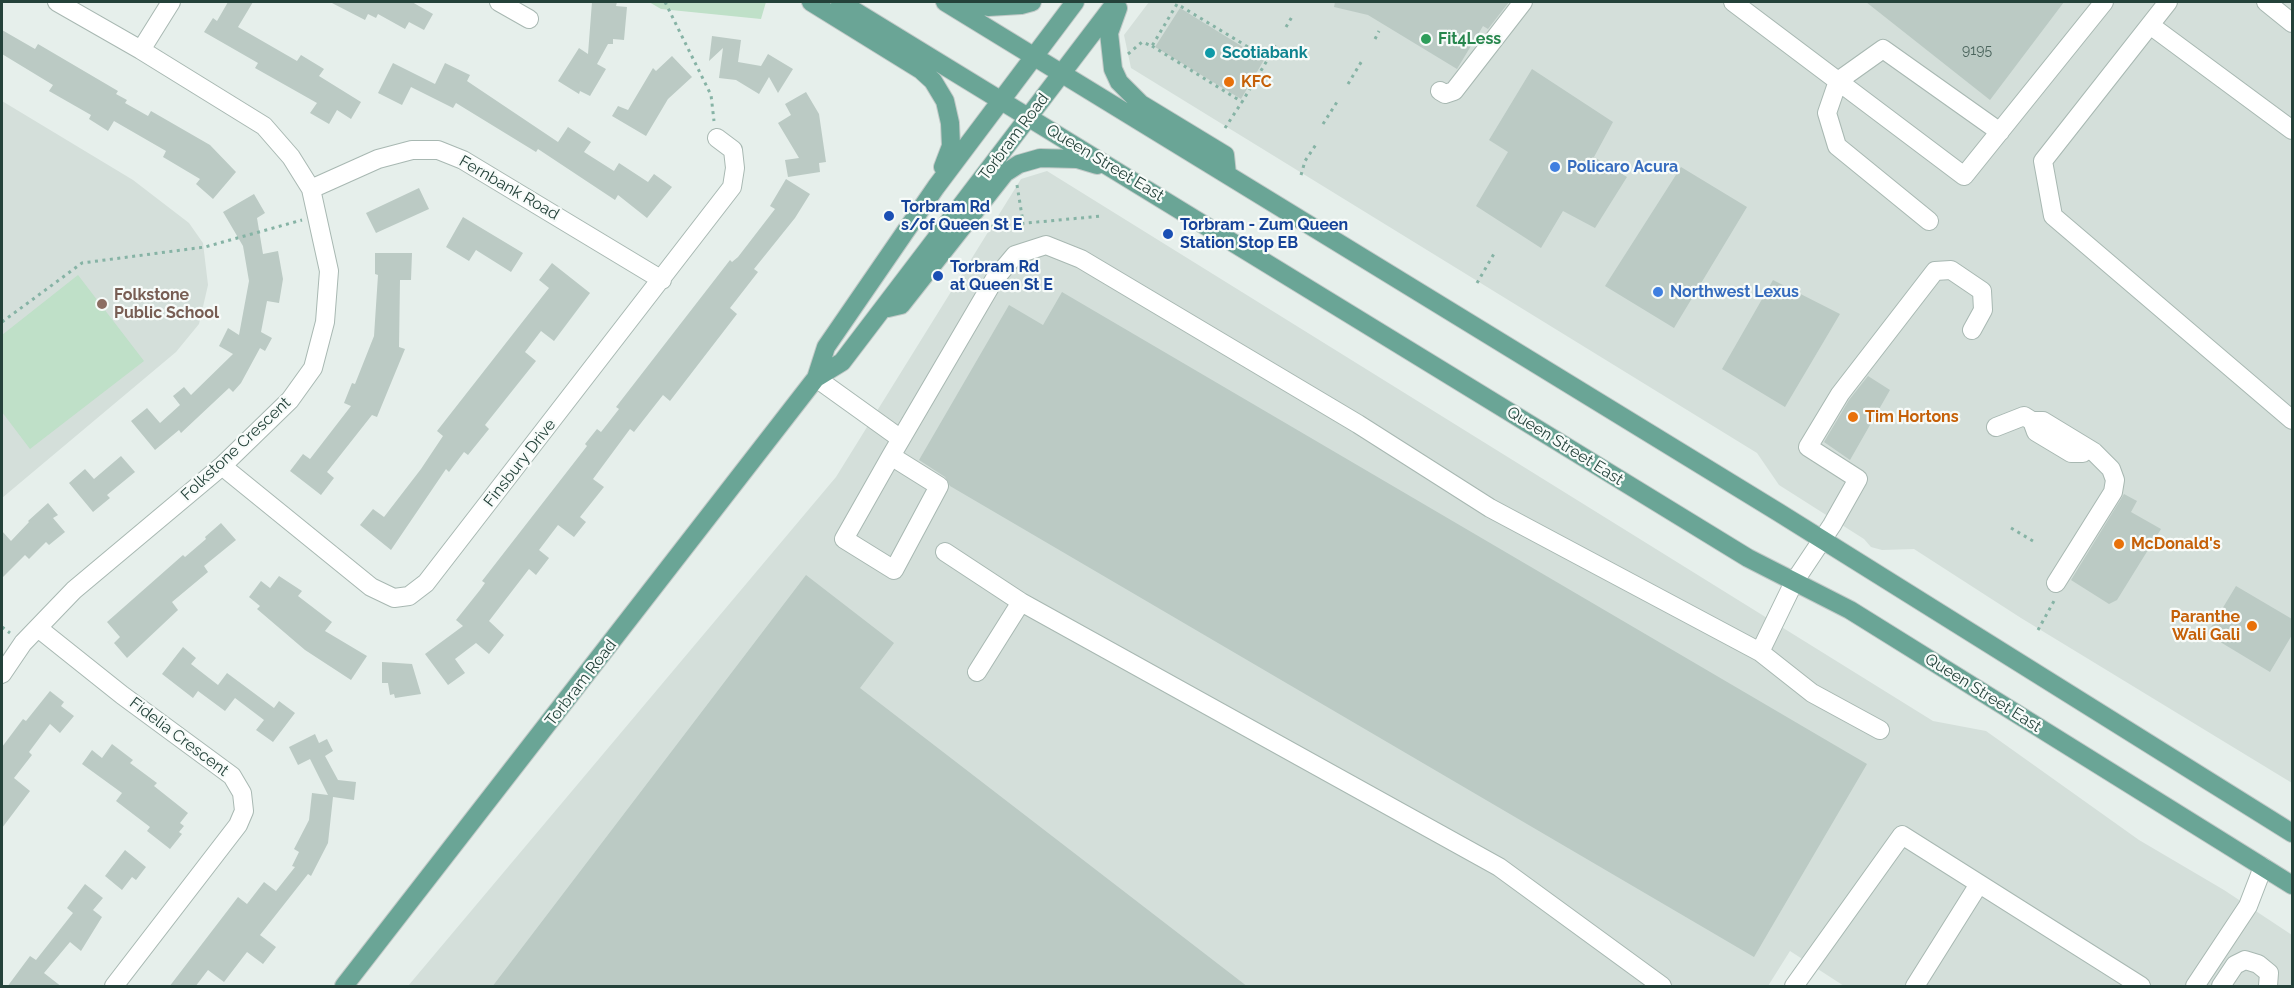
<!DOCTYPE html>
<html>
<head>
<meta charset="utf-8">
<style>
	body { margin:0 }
	#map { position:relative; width:2294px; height:988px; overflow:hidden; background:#e6efeb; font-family:Raleway,sans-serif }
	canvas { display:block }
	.frame { position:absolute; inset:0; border:3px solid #24423a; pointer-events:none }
</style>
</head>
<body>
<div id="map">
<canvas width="2294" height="988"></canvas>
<div class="frame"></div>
</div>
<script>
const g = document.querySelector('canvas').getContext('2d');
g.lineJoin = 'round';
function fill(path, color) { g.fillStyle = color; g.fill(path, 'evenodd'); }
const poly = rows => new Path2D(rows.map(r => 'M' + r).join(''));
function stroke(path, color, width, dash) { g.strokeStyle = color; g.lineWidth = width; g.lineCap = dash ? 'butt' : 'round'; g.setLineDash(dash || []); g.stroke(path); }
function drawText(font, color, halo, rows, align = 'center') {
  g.font = font + ' Raleway,sans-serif'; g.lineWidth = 4.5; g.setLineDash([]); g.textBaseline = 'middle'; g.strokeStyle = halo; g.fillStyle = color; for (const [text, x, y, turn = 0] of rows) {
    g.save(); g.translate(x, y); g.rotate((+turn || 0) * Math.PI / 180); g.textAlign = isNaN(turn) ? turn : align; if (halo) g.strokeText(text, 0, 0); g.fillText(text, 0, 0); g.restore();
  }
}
const built = poly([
	[1149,2,2292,2,2292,783,2021,618,1914,549,1882,550,1871,547,1864,539,1779,485,1757,453,1131,68,1124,35],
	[2,101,133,180,189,223,203,243,208,285,199,324,176,352,2,498],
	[1047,171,1933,721,1986,731,2139,840,2224,890,2292,935,2292,986,1844,986,1790,951,1768,986,408,986,836,477,1021,179]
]);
const green = poly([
	[649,2,766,2,761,19,661,9],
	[78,275,144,361,30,449,2,412,2,335]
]);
const building = poly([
	[228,2,253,2,238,27,297,61,301,55,324,69,319,76,361,102,351,119,337,110,329,124,310,113,317,103,255,68,258,63,204,32,213,18,217,21],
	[330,2,412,2,433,14,424,30,409,22,405,29,378,14,376,18,368,14,365,20],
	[592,2,617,2,616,6,627,7,624,40,613,39,613,44,608,44,597,64,606,69,590,96,580,91,579,94,558,81,579,48,588,54],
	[1335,2,1509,2,1488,29,1483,26,1457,69,1368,15,1334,7],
	[1866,2,2064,2,1990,100],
	[1180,8,1264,60,1241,99,1155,47],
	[2,30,35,49,38,44,118,91,116,94,127,100,125,103,148,116,151,111,210,145,236,172,213,199,196,184,200,179,163,157,166,151,114,121,108,131,89,119,91,115,49,91,53,85,2,54],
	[712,36,741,40,738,62,761,66,768,54,793,69,778,93,769,77,759,94,736,80,719,78,723,48,709,61],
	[672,56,692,77,668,99,646,136,612,116,618,106,628,110,653,68,656,71],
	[393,63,435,84,445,63,470,75,467,81,558,142,568,127,591,142,584,152,614,171,619,163,648,182,654,174,672,187,647,218,618,195,615,200,538,149,536,152,456,103,453,108,411,87,402,105,378,93],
	[1532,69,1613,122,1594,157,1627,177,1595,228,1563,211,1541,248,1476,206,1508,152,1489,140],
	[806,92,819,114,826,162,819,163,820,172,788,177,785,160,799,158,778,123,791,115,785,104],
	[1681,167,1747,207,1674,328,1605,286],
	[786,179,810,194,795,218,754,269,758,272,730,308,737,314,670,401,663,395,634,432,630,429,593,479,604,487,580,517,586,522,574,537,558,525,539,550,549,558,536,575,529,569,489,621,504,635,489,654,476,643,455,659,465,673,448,685,425,654,463,626,456,620,480,590,485,583,482,581,587,446,585,444,597,429,601,432,619,409,616,407,730,260,732,262,738,257,775,209,770,206],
	[419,188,429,209,376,233,366,213],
	[254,194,265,213,257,218,263,254,278,251,283,279,279,303,267,301,261,332,272,338,265,351,260,348,241,383,233,392,229,388,181,433,179,430,155,450,131,421,147,408,160,423,180,405,173,396,184,387,191,395,233,354,219,346,228,328,239,335,249,281,243,246,223,212],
	[463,217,523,253,511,272,476,250,469,261,446,247],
	[375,253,412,253,411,280,400,280,399,347,405,349,377,417,372,415,327,472,334,478,321,495,290,471,303,454,310,459,351,406,344,403,352,383,355,384,374,336,378,275,375,274],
	[552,263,590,293,554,341,541,331,525,352,536,361,485,425,489,429,468,455,464,452,449,472,446,469,391,550,360,525,373,509,384,517,421,469,443,436,437,431,549,288,539,280],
	[1773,280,1840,314,1785,407,1722,369],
	[1062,292,1867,764,1754,957,950,486,945,477,919,460,1009,305,1043,325],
	[1868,376,1890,390,1850,460,1824,442,1849,400],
	[121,456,135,472,107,495,110,498,93,512,69,483,85,469,94,479],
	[2124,494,2137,501,2131,512,2161,529,2117,600,2109,604,2071,580],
	[48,503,58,515,53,518,65,532,49,545,46,542,29,559,25,555,2,578,2,531,11,541,29,522,28,521],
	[221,523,236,540,204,566,208,572,172,602,178,610,127,658,114,643,120,637,107,622,183,555,185,557,206,539,205,537],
	[806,575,894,643,860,688,1248,987,492,987],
	[279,576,302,591,298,596,332,622,325,631,367,656,351,680,305,650,257,609,260,606,249,597,261,581,270,588],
	[2236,586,2292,619,2292,635,2270,672,2207,634],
	[183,647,196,658,191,664,218,685,227,673,274,708,279,701,295,713,273,742,256,730,264,720,235,698,225,711,198,691,193,698,162,674],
	[382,662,412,664,421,694,395,698,394,694,390,695,388,683,382,683],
	[50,691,64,702,61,706,74,716,60,733,50,724,29,752,32,755,14,778,30,791,2,828,2,747,23,719,26,721],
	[315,734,319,743,327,739,333,751,325,756,338,780,356,782,354,800,333,797,328,843,311,876,308,874,260,935,276,947,263,964,247,952,224,982,208,970,195,987,169,987,238,897,247,904,264,882,276,891,295,867,292,866,299,852,294,849,309,820,312,793,328,795,310,759,298,765,289,747],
	[112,744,133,760,130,763,157,783,154,786,188,813,180,823,184,826,179,832,182,834,170,849,147,831,150,827,116,801,122,793,82,764,92,750,102,758],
	[125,850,146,867,136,880,132,877,122,890,105,876],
	[85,884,103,898,93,910,102,917,81,951,70,942,44,973,62,987,7,987,30,956,36,960,73,913,67,908]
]);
const path = poly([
	[665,2,711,95,714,121],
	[1286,27,1293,15],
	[1375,39,1379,31],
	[1152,46,1242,102,1268,59,1177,4],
	[1128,54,1142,42,1152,46,1177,4,1174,2],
	[1268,59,1275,45],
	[1348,84,1363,59],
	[1323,124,1337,102],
	[1225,128,1242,102],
	[1301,175,1305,161,1317,143],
	[1017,185,1023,222],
	[984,227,1102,216],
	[1477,283,1495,252],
	[2,322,82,263,205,247,302,220],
	[2011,528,2033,541],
	[2,627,10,633],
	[2038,630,2054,601]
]);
const minor = poly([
	[499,2,529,19],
	[1733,2,1964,176,2104,2],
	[2168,2,2043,161,2053,216,2292,420],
	[2266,2,2292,23],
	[2150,25,2292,130],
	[141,50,171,2],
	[1440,91,1445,94,1454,91,1523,2],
	[311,189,378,159,412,150,438,150,463,160,662,280],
	[1929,221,1837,146,1827,113,1838,81,1883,49,2000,132],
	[816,378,901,439],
	[2032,421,2036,432,2071,453,2083,453],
	[1996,427,2024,416,2032,421,2043,421,2094,452,2111,469,2115,480,2113,492,2056,583],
	[891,456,939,486,894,570,844,539,891,456,994,280,1015,255,1046,245,1081,259,1358,424,1490,508,1760,652,1812,693,1880,730],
	[222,466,371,587,394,598,409,596,426,583,732,187,735,168,733,150,717,138],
	[945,552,1021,602],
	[38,628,122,695,232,776,242,793,244,811,238,825,114,986],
	[1760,652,1794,582,1832,525,1858,479,1808,447,1840,394,1935,271,1951,270,1982,291,1983,310,1972,330],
	[977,672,1021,602,1499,867,1662,986],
	[2,674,23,643,74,590,222,466,290,400,313,368,325,322,329,271,311,189,291,157,264,126,141,50,57,2],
	[1794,986,1902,835,2141,986],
	[1915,986,1979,884],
	[2195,986,2248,906,2263,867],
	[2221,986,2235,965,2245,960,2258,964,2269,973,2268,986]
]);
const major = poly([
	[811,2,921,70,933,81,945,101,950,123,951,146,943,167],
	[840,2,1748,558,1850,610,2292,885],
	[945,2,1778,512,2292,833],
	[960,2,988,7,1021,5,1032,2],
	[1118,8,1109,33,1113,69,1119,82,1141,104,1225,155,1227,174],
	[888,308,901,305,1005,173,1019,164,1040,158,1077,159,1097,165],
	[816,378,842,362,1116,2],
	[344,986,816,378,826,347,936,187,1075,2]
]);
const markers = [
	[1426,39,6,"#2e9e5b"],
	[1210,53,6,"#0f9aa8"],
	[1229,82,6,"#e8710a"],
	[1555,167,6,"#3f7fe0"],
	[889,216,6,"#1a4fb4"],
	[1168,234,6,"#1a4fb4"],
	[938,276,6,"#1a4fb4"],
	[1658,292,6,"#3f7fe0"],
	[102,304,6,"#8d6e63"],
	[1853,417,6,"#e8710a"],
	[2119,544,6,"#e8710a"],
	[2252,626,6,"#e8710a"]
];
const numberNames = [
	["9195",1977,51]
];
const leisureNames = [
	["Fit4Less",1438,39]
];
const cultureNames = [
	["Scotiabank",1222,53]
];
const foodNames = [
	["KFC",1241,82],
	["Tim Hortons",1865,417],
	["McDonald's",2131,544],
	["Paranthe",2240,617,"right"],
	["Wali Gali",2240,635,"right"]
];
const streetNames = [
	["Torbram Road",1014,137,-53],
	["Queen Street East",1105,163,31],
	["Fernbank Road",509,188,30],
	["Queen Street East",1565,446,32],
	["Folkstone Crescent",236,449,-43],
	["Finsbury Drive",520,463,-52],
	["Torbram Road",581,683,-52],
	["Queen Street East",1983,693,32],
	["Fidelia Crescent",179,737,37]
];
const shopNames = [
	["Policaro Acura",1567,167],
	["Northwest Lexus",1670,292]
];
const transitNames = [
	["Torbram Rd",901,207],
	["s/of Queen St E",901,225],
	["Torbram - Zum Queen",1180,225],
	["Station Stop EB",1180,243],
	["Torbram Rd",950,267],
	["at Queen St E",950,285]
];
const educationNames = [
	["Folkstone",114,295],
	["Public School",114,313]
];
fill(built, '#d4dfda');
fill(green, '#bfe0c8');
fill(building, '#bbcac4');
stroke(minor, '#a8b8b2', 20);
stroke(major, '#c2cac8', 20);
stroke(path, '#86b3a5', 3, [3, 4.5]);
stroke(minor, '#fff', 18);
stroke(major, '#6aa596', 18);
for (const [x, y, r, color] of markers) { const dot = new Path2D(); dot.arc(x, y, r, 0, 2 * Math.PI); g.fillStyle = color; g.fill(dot); stroke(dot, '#f7fbf9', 2); }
drawText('14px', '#4a645c', null, numberNames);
drawText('bold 16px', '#27864d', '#f7fbf9', leisureNames, 'left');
drawText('bold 16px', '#0d838f', '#f7fbf9', cultureNames, 'left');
drawText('bold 16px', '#c56008', '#f7fbf9', foodNames, 'left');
drawText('16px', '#24423a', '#f7fbf9', streetNames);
drawText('bold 16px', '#366cbe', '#f7fbf9', shopNames, 'left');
drawText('bold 16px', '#164399', '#f7fbf9', transitNames, 'left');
drawText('bold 16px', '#785e54', '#f7fbf9', educationNames, 'left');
</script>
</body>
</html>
